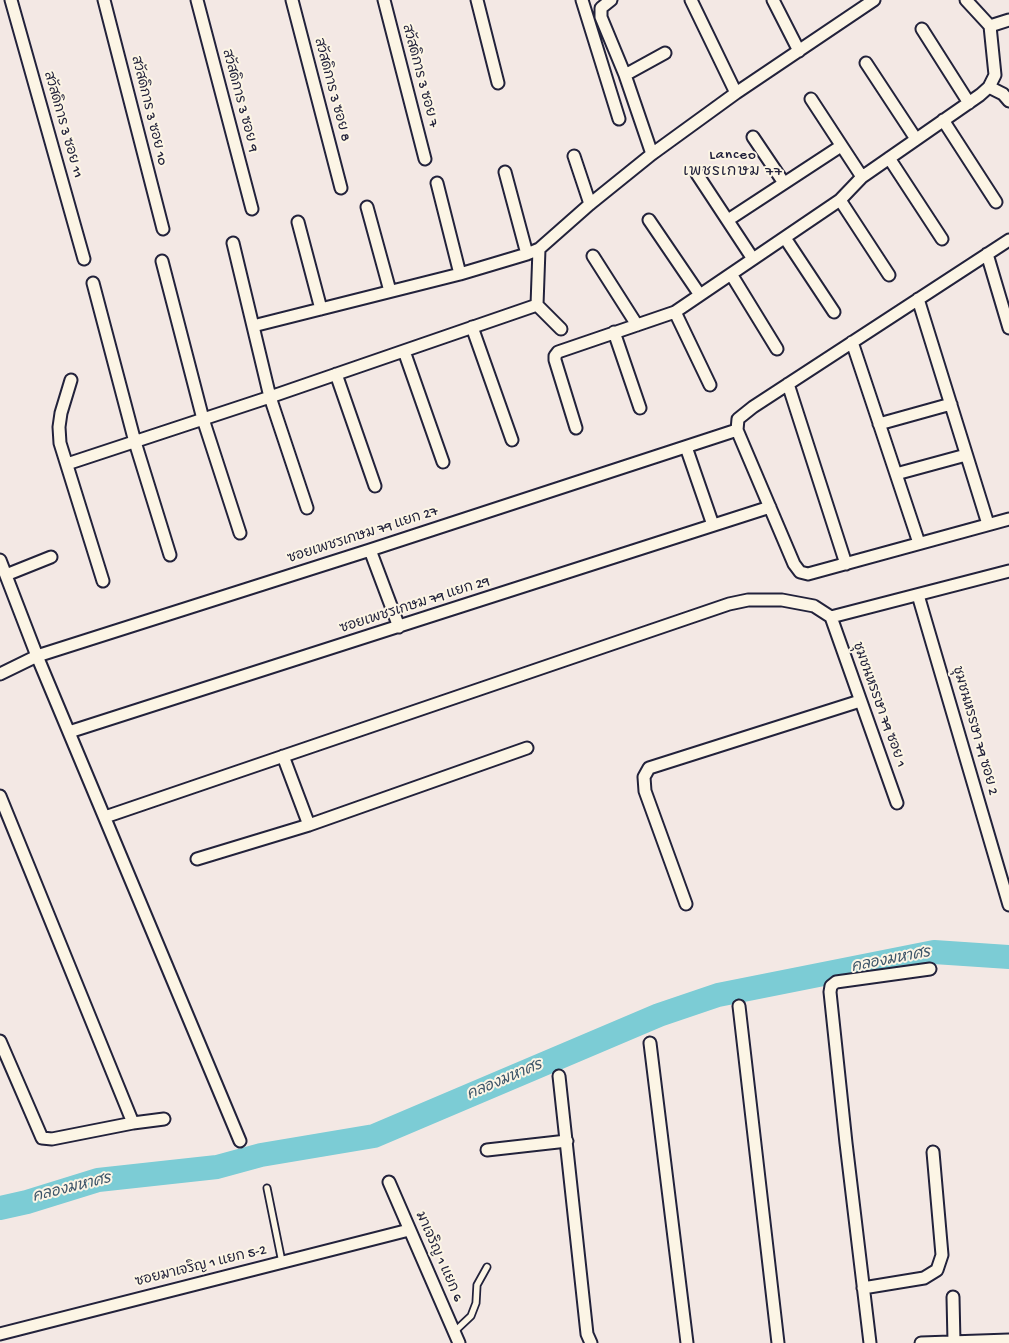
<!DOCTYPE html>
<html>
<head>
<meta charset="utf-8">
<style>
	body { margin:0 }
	canvas { display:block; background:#f3e8e4 }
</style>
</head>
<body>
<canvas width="1009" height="1343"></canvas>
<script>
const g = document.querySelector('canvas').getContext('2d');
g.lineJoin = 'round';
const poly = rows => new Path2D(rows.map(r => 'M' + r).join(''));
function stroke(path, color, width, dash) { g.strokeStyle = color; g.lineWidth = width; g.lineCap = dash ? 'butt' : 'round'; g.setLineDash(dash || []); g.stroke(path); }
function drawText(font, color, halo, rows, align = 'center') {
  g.font = font + ' "Gochi Hand","Playpen Sans Thai",sans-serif'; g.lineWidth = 4; g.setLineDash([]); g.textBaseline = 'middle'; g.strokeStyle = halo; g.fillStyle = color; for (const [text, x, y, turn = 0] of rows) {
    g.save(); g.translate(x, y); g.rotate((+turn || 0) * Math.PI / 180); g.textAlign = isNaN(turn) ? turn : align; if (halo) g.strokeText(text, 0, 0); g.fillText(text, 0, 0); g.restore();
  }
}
const river = poly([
	[0,1208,27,1202,98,1180,217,1167,261,1155,374,1136,659,1015,718,995,934,952,1009,957]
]);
const service = poly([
	[267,1188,282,1262],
	[454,1332,471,1316,476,1303,477,1285,487,1267]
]);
const minor = poly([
	[11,0,84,259],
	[104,0,163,229],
	[197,0,252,209],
	[292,0,341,188],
	[384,0,425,159],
	[477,0,498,83],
	[582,0,619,119],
	[611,0,601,8,601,17,625,75,652,154],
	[691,0,736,93],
	[773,0,799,51],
	[966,0,990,26],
	[922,29,969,103],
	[866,63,916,139],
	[625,75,665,53],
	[989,87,1003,94,1009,101],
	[811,99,862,177],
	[943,120,996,202],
	[753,137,784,183],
	[574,156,590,204],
	[889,158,942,239],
	[505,172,527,254],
	[697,174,753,259],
	[437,183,460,274],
	[840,200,889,275],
	[367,207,390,291],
	[649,220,700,295],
	[728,220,841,146],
	[298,222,321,309],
	[785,238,834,312],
	[1009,240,753,407,738,419,737,430,794,564,800,572,808,574,1009,519],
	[233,243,270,397,307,508],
	[987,254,1009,328],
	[593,256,637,325],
	[162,261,203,419,240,533],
	[731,274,777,349],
	[93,283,135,442,170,555],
	[918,299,988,524],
	[675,312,710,385],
	[253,326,460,274,527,254,539,249],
	[472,327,512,440],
	[561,329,537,305,539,249,590,204,652,154,736,93,874,0],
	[614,332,640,408],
	[852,342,919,543],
	[404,351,443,462],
	[336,374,375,486],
	[71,380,61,413,59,427,60,443,103,581],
	[788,384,846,564],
	[879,424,951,404],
	[576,428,555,360,555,356,558,352,675,312,840,200,862,177,980,95,989,87,995,75,990,26,1009,20],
	[686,447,713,525],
	[67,464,270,397,537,305],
	[896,474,966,455],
	[370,550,399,627],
	[0,560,37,656,240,1141],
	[6,575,51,557],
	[918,595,1009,905],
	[831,617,897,803],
	[0,674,37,656,370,550,737,430],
	[69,732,770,507],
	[283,756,309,825],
	[0,796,133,1123],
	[105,817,729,604,748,600,782,600,814,606,831,617,1009,571],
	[197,859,309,825,527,748],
	[686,904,645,791,644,777,649,768,860,701],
	[739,1006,778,1343],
	[0,1041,42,1138,52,1139,133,1123,164,1119],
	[650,1043,687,1343],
	[559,1076,587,1334,591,1343],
	[487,1150,567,1141],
	[389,1182,459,1343],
	[863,1288,924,1278,937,1270,942,1255,933,1152],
	[953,1297,954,1342],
	[0,1334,409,1230],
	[870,1343,846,1143,830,992,831,986,836,982,930,969],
	[921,1343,1009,1340]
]);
const streetNames = [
	["สวัสดิการ 3 ซอย 7",419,76,75],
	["สวัสดิการ 3 ซอย 8",331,90,75],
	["สวัสดิการ 3 ซอย 9",239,101,75],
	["สวัสดิการ 3 ซอย 10",148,111,76],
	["สวัสดิการ 3 ซอย 11",62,125,74],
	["ซอยเพชรเกษม 79 แยก 27",363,536,-18],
	["ซอยเพชรเกษม 79 แยก 29",415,606,-18],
	["ชุมชนหรรษา 79 ซอย 1",878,705,70],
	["ชุมชนหรรษา 79 ซอย 2",974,731,74],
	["มาเจริญ 1 แยก 6",438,1257,66],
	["ซอยมาเจริญ 1 แยก 5-2",201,1267,-14]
];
const neighbourhoodNames = [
	["Lanceo",733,156],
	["เพชรเกษม 77",733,173]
];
const waterNames = [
	["คลองมหาศร",891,961,-11],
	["คลองมหาศร",505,1081,-23],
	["คลองมหาศร",72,1189,-14]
];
stroke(river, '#7cccd5', 24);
stroke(service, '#22223b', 9);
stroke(minor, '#22223b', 15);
stroke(service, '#fcf5e5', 5.5);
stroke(minor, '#fcf5e5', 11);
drawText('14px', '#22223b', '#fcf5e5', streetNames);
g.letterSpacing = '1px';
drawText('15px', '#22223b', '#fcf5e5', neighbourhoodNames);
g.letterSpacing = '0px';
drawText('italic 15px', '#3d5569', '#fcf5e5', waterNames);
</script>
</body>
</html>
